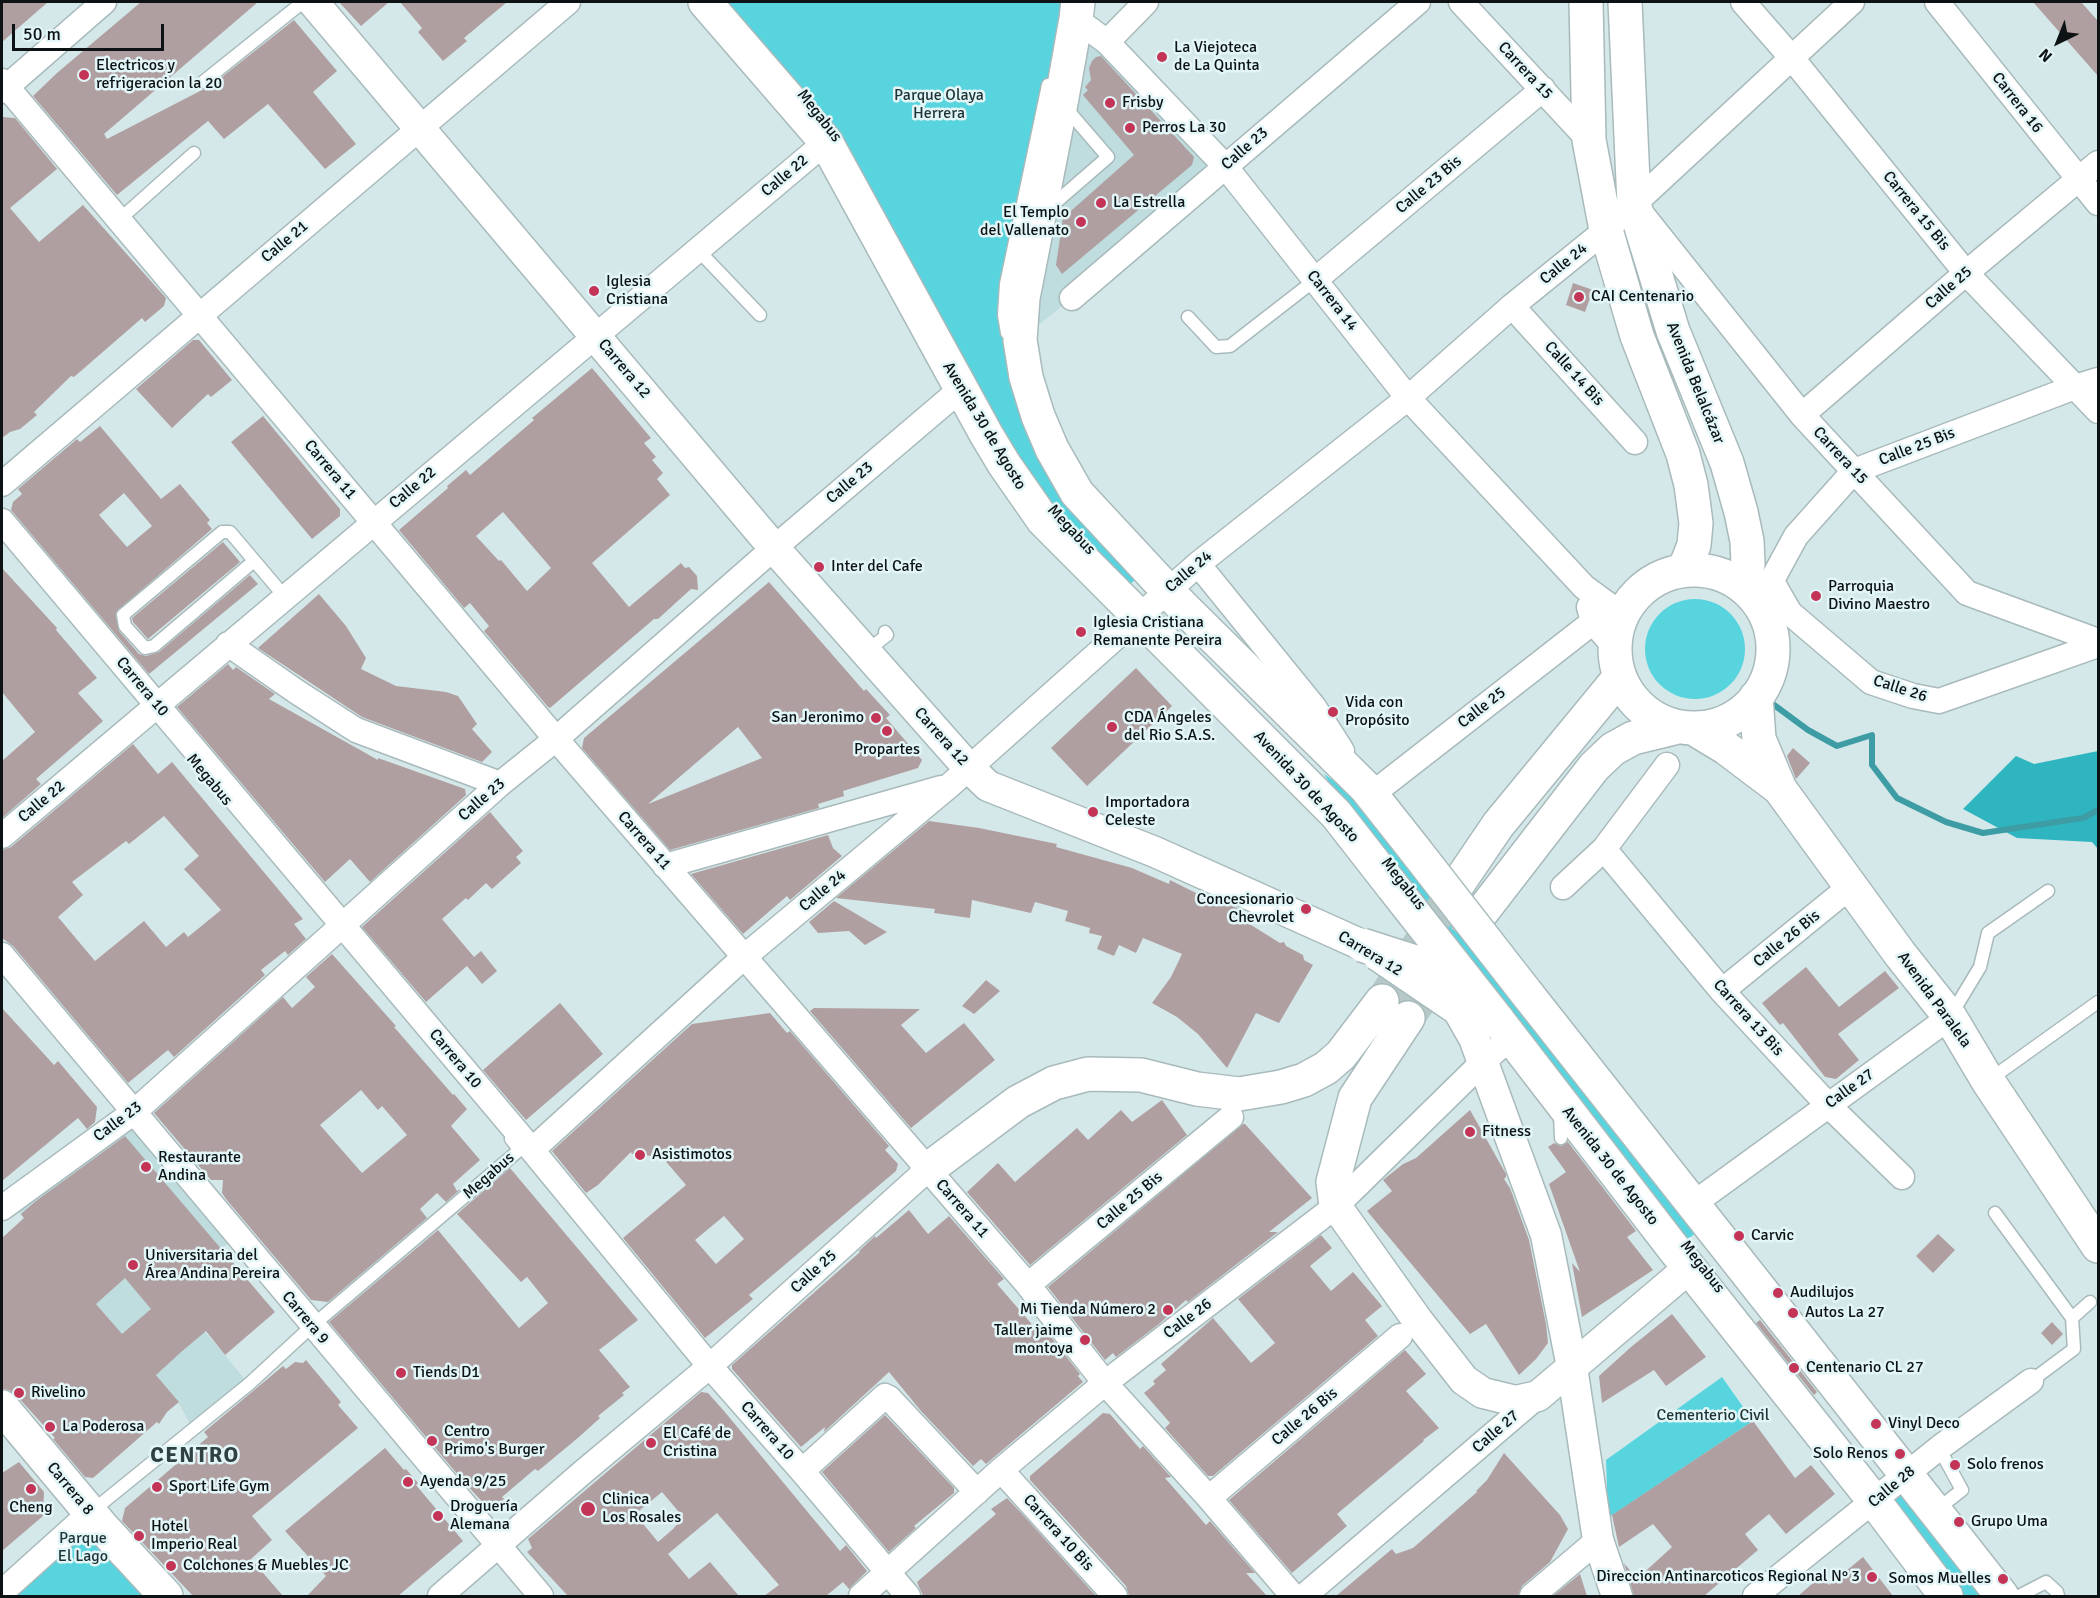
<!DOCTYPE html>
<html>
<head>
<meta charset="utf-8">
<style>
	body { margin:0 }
	#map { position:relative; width:2100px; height:1598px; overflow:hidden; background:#d5e8e9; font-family:Signika,sans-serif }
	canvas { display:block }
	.frame { position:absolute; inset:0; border:3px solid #0d1314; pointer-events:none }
	.north { position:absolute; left:2028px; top:12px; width:60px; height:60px; -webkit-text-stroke:4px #e2f5f7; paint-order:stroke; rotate:223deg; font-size:16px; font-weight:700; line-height:24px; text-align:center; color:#0d1314 }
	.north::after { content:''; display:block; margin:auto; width:21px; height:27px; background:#0d1314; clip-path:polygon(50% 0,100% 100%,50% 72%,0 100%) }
	.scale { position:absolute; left:12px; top:24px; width:152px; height:27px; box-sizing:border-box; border:3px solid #0d1314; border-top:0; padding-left:8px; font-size:18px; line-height:21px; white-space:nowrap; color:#0d1314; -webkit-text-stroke:4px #e2f5f7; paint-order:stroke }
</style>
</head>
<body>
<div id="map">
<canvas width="2100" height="1598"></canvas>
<div class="frame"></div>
<div class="north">N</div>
<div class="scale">50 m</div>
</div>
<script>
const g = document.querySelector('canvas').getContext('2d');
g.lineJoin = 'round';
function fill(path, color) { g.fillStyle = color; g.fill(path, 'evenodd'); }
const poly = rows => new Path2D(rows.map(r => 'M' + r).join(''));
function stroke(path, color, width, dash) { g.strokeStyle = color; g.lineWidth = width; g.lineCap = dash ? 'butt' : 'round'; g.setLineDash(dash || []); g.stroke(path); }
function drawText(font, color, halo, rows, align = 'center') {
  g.font = font + ' Signika,sans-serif'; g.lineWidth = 5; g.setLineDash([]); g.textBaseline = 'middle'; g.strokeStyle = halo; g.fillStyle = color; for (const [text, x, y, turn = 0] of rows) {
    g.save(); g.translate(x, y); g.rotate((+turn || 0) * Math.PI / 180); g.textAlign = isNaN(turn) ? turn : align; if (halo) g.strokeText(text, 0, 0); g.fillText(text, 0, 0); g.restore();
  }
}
const built = poly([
	[1076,19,1225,166,1072,298,1020,340],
	[134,1112,237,1236,171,1291,249,1384,193,1429,176,1398,9,1201]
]);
const green = poly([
	[726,2,1062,2,1013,376,1139,576,1126,588,1052,513],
	'1645 649a50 50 0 1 1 100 0a50 50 0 1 1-100 0Z',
	[1324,774,1357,797,1698,1231,1683,1243,1344,807],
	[1722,1377,1753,1421,1608,1518,1606,1460],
	[1896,1483,1987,1596,1959,1596,1880,1497],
	[85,1518,154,1596,2,1596]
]);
const forest = poly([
	[2098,751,2098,849,2092,842,2017,838,1963,809,2016,756,2034,764]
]);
const stream = poly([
	[1766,699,1808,730,1837,746,1872,735,1872,765,1897,798,1946,822,1983,833,2083,818,2098,810]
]);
const building = poly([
	[2,2,48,2,2,42],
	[141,2,258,2,104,134,107,139,202,90,208,88,294,20,337,71,313,92,356,144,325,169,268,104,224,139,208,121,117,195,33,96,57,73],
	[339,2,389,2,361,26],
	[400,2,507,2,464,38,467,41,443,61,418,32,422,28],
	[2033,2,2081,2,2098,21,2098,76],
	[1101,56,1194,157,1192,165,1062,274,1056,265,1063,218,1134,155,1083,95,1088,90,1085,87,1091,80,1089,68,1092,61,1096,57],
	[2,117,15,118,57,169,10,208,39,242,83,205,166,298,164,306,145,322,142,318,74,377,71,376,34,412,37,415,20,429,10,432,2,438],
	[1573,283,1593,290,1585,312,1566,305],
	[193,340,199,340,232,380,211,397,208,394,172,428,136,389],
	[592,368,651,438,644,443,656,457,652,460,663,473,657,479,670,495,592,563,629,607,681,563,685,568,689,567,697,576,698,590,691,589,658,619,654,619,550,708,548,707,484,631,489,626,470,603,464,608,399,530,448,488,447,486,466,470,470,475,534,420,532,418],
	[503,512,551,568,527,591,501,560,499,561,476,536],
	[263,416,340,509,340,516,312,539,231,442],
	[100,426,161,499,180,484,210,520,207,523,212,529,116,612,119,631,139,654,146,656,159,652,250,575,258,584,149,674,11,510,13,502,22,494,18,489,77,439,80,442],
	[124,493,152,526,127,547,99,515],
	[223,542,240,562,148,639,133,622,132,618],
	[2,568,57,628,56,630,97,678,78,693,103,721,36,779,41,784,2,818,2,761,35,732,2,692],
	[769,582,864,691,866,689,890,715,886,718,922,760,918,768,843,791,844,796,818,804,819,808,670,850,582,748,584,738],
	[738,727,762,758,648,804],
	[319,594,346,626,366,658,361,669,396,686,446,692,458,696,477,724,472,729,492,752,482,762,362,717,258,648],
	[228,664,233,670,236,667,275,694,269,699,378,760,378,758,465,789,466,795,370,882,350,859,325,882,177,707],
	[1136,668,1172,706,1087,786,1051,748],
	[133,744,158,774,172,762,303,919,294,924,306,939,288,955,285,951,261,970,265,975,174,1057,168,1050,128,1083,13,946,2,938,2,850,11,847],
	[164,816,199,856,184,869,221,910,188,937,184,932,166,947,144,921,95,961,58,917,83,895,72,882,126,841,129,844],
	[1793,748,1810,763,1796,779,1787,756],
	[490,812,523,851,516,857,521,863,492,889,486,883,468,900,466,898,442,919,474,957,481,951,497,971,482,984,467,966,426,1002,362,927],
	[929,821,979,828,1057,844,1056,847,1132,868,1169,884,1170,880,1208,899,1210,896,1239,909,1235,915,1280,943,1284,942,1286,946,1303,955,1304,960,1313,965,1279,1023,1256,1013,1227,1068,1198,1034,1177,1017,1152,1003,1171,977,1182,954,1143,938,1136,953,1119,945,1114,956,1097,949,1102,936,1089,933,1090,928,1065,921,1068,911,1035,902,1031,913,972,900,970,918,934,913,935,909,836,898],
	[828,835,833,848,842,856,790,900,787,896,743,934,691,874],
	[834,901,887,932,865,945,849,931,818,933,809,922],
	[332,954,396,1026,394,1027,453,1095,454,1094,467,1109,451,1126,480,1160,453,1184,457,1191,462,1188,446,1202,437,1193,420,1209,427,1218,328,1302,311,1300,226,1199,222,1193,223,1180,211,1180,154,1113,283,997,292,1008,315,987,306,977],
	[361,1090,378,1110,382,1106,407,1135,362,1173,320,1125],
	[1806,967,1839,1007,1885,971,1899,988,1838,1034,1859,1060,1836,1079,1825,1077,1783,1023,1780,1025,1762,1003],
	[986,980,1000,991,974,1014,962,1006],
	[560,1003,603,1054,526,1120,483,1070],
	[2,1008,54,1065,58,1061,97,1107,95,1122,87,1129,78,1118,2,1181],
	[814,1008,920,1009,901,1025,926,1053,964,1023,995,1060,911,1128,810,1011],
	[770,1013,787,1033,790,1031,889,1146,885,1150,898,1164,896,1171,749,1295,753,1299,705,1338,623,1238,686,1185,662,1157,632,1154,631,1152,598,1185,586,1193,552,1151,692,1024],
	[724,1216,744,1239,716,1264,695,1240],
	[1162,1100,1187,1135,1030,1265,967,1192,998,1163,1015,1182,1077,1128,1088,1140,1121,1110,1132,1122],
	[1470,1110,1506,1174,1506,1177,1504,1179,1510,1188,1529,1240,1546,1324,1548,1343,1536,1359,1519,1375,1486,1324,1470,1334,1367,1211,1392,1191,1383,1180,1403,1164,1416,1158],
	[1243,1124,1245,1124,1312,1198,1269,1232,1278,1232,1188,1302,1186,1300,1159,1324,1116,1357,1113,1353,1105,1360,1048,1287],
	[125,1136,275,1312,225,1355,206,1331,180,1353,156,1375,179,1402,167,1412,159,1424,157,1422,93,1478,85,1477,53,1439,55,1438,16,1395,9,1390,2,1389,2,1238,24,1218,21,1214,36,1201],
	[125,1278,151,1309,122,1334,96,1304],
	[1568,1142,1636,1231,1627,1237,1653,1270,1582,1317,1572,1263,1580,1272,1549,1184,1566,1172,1548,1147,1554,1143,1561,1146],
	[510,1168,638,1320,599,1350,630,1387,622,1393,624,1395,598,1416,600,1418,579,1437,538,1471,535,1469,502,1497,504,1499,496,1506,486,1506,464,1482,329,1322,438,1230,519,1328,548,1303,527,1277,521,1282,457,1214],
	[909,1210,928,1234,949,1216,1004,1279,997,1284,1042,1336,1043,1327,1080,1374,1078,1376,1083,1382,986,1464,981,1459,973,1466,921,1411,889,1372,824,1432,825,1427,801,1447,732,1369,732,1365,860,1252,859,1251,875,1236,876,1238],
	[1938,1234,1955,1250,1933,1273,1916,1256],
	[1321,1235,1332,1248,1310,1266,1331,1291,1353,1272,1382,1306,1365,1320,1378,1336,1213,1476,1208,1476,1165,1428,1170,1423,1144,1393,1155,1384,1153,1381,1166,1370,1161,1364,1213,1318,1251,1363,1275,1343,1238,1299],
	[1672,1314,1706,1357,1666,1386,1654,1370,1602,1403,1599,1376,1631,1347],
	[1760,1320,1817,1392,1814,1395,1756,1323],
	[2052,1322,2063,1334,2052,1345,2041,1333],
	[1405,1350,1426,1374,1406,1391,1439,1428,1423,1440,1424,1441,1337,1514,1347,1526,1292,1573,1229,1500],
	[306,1360,341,1402,338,1405,358,1428,252,1516,272,1540,251,1559,283,1596,193,1596,122,1521,125,1508,208,1437,204,1432,283,1366,286,1369,295,1362,303,1363],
	[701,1392,708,1393,724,1411,840,1551,846,1545,867,1571,849,1589,843,1582,826,1596,764,1596,779,1585,717,1513,668,1554,689,1579,710,1562,739,1596,568,1596,527,1552,532,1548,528,1539],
	[662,1492,683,1517,673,1529,658,1542,635,1514],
	[1103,1413,1110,1414,1140,1449,1143,1446,1171,1477,1165,1478,1206,1525,1210,1521,1255,1573,1246,1573,1267,1596,1129,1596,1126,1586,1030,1480,1030,1476],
	[885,1415,954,1488,954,1493,914,1526,916,1528,889,1552,822,1472],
	[1753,1421,1795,1478,1811,1465,1835,1494,1786,1534,1769,1514,1745,1534,1758,1550,1704,1596,1634,1596,1624,1563,1637,1579,1672,1547,1653,1524,1619,1547,1612,1515],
	[385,1448,404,1470,406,1469,418,1483,416,1485,463,1541,398,1596,307,1596,326,1576,285,1531],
	[1504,1453,1560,1515,1568,1529,1550,1562,1522,1586,1518,1596,1336,1596,1392,1549,1396,1554,1413,1548,1477,1492,1476,1491,1487,1480],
	[19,1462,44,1492,43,1516,2,1551,2,1473],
	[1007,1498,1024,1516,1096,1596,923,1596,917,1582,996,1514,991,1509],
	[1863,1557,1893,1596,1798,1596,1821,1576,1829,1585],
	[1580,1574,1587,1596,1553,1596]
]);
const secondaryTunnel = poly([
	[1382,1001,1458,884],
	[1408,1018,1482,912]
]);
const service = poly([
	[203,82,303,2],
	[1048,209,1108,157,1064,106],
	[119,220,194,153],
	[697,249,760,315],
	[1188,317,1216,347,1230,346,1315,280],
	[1007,333,1004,315,1006,284,1048,85],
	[254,561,154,646,145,648,125,626,123,615,222,532,230,532,285,597],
	[866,652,887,635,885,632],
	[1951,1015,1980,967,1988,933,2048,891],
	[1989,1080,2098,1002],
	[1560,1115,1561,1138],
	[1995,1213,2072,1318],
	[2031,1381,2074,1349,2072,1318,2090,1302],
	[1935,1511,1962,1490,1939,1448],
	[91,1512,249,1384,312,1326,517,1152,518,1148,511,1139],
	[2019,1596,2046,1582,2057,1592,2058,1596]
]);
const minor = poly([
	[1461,2,1589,140],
	[1743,2,1791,57,1966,273,2098,411],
	[1937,2,2098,203],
	[1076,19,1107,42,1225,166,1408,398,1584,587,1610,606,1626,612],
	[1107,42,1146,2],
	[2,81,556,739,1028,1285,1105,1383,1209,1498,1293,1596],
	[2,91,104,2],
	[1641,213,1802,415,1967,593,2098,641],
	[1315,280,1543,89],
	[1072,298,1418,2],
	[1512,306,1635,442],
	[1802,415,1966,273,2098,163],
	[2,484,568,2],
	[2,521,532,1150,707,1363,802,1471,908,1596],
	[1198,564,1314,707,1342,751],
	[1771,580,1790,613,1871,682,1913,696,1939,701,2098,645],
	[1760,602,1796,536,1854,471,2075,387,2098,380],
	[1589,607,1593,622,1612,644],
	[228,644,297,692,356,730,500,784],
	[1371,795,1593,622],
	[2,836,826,142],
	[1604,849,1722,991,1828,1105,1902,1177],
	[665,866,941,788],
	[1563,887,1604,849,1667,765],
	[2,955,541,1596],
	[1722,991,1851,886],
	[532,1150,744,957,949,786,1198,564,1408,398,1512,306,1606,230,1852,2],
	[1693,1204,1950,1017],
	[2,1208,134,1112,500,784,556,739,774,548,961,389],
	[1028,1285,1231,1117],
	[1001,1470,1115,1596],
	[802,1471,885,1396,889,1398,977,1492],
	[1209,1498,1400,1336],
	[2,1592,90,1513],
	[440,1596,583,1472,710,1366,927,1170],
	[861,1596,1001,1470,1105,1383,1336,1206,1484,1061,1510,1038],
	[1304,1596,1538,1396],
	[1532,1596,1598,1540],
	[1755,1596,1939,1448,2031,1381]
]);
const tertiary = poly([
	[313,2,774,548,965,764,988,786,1155,852,1362,945],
	[1474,1038,1546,1235,1572,1367,1598,1540,1617,1596],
	[1336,1206,1418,1321,1464,1380,1483,1393,1516,1401,1538,1396,1689,1268]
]);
const secondary = poly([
	[1586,2,1589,140,1606,230,1637,336,1683,454,1691,485,1696,523,1694,545,1687,563,1681,571],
	[1625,2,1634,204,1673,331,1727,463,1741,512,1747,541,1748,564,1745,585],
	'1615 649a79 79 0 1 1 158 0a79 79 0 1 1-158 0Z',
	[1756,697,1759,739,1780,789,1900,954,1950,1017,1988,1081,2098,1246],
	[1693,728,1726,748,1779,788],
	[1458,884,1498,825,1619,678],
	[1482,912,1594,767,1613,749,1633,738,1674,728],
	[927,1170,1018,1102,1054,1083,1088,1074,1141,1075,1197,1089,1239,1094,1281,1087,1304,1080,1326,1068,1341,1055,1382,1001],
	[1336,1206,1333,1182,1355,1098,1408,1018],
	[2,1407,104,1529,166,1596]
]);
const primary = poly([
	[705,2,826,142,986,434,1004,464,1043,520,1336,814,1393,887],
	[1078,2,1076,19,1061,103,1023,298,1020,340,1026,377,1038,416,1052,449,1077,493,1182,606,1366,788,1415,850],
	[1528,995,2002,1596],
	[1497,1019,1674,1249,1875,1502,1946,1596]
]);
const tertiaryBridge = poly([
	[1377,955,1458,1010,1474,1038]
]);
const primaryBridge = poly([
	[1415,850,1528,995],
	[1393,887,1497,1019],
	[1362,945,1465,978]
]);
const markers = [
	[1162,57,6,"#c33457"],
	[84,75,6,"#c33457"],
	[1110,103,6,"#c33457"],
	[1130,128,6,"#c33457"],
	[1101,203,6,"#c33457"],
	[1081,222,6,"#c33457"],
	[594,291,6,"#c33457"],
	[1579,297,6,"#c33457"],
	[819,567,6,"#c33457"],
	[1816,596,6,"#c33457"],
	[1081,632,6,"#c33457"],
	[1333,712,6,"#c33457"],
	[876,718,6,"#c33457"],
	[1112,727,6,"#c33457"],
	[887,731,6,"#c33457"],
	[1093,812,6,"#c33457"],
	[1306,909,6,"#c33457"],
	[1470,1132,6,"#c33457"],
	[640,1155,6,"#c33457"],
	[146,1167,6,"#c33457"],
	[1739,1236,6,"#c33457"],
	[133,1265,6,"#c33457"],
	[1778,1293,6,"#c33457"],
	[1168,1310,6,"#c33457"],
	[1793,1313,6,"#c33457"],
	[1085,1340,6,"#c33457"],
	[1794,1368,6,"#c33457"],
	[401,1373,6,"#c33457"],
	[19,1393,6,"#c33457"],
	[1876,1424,6,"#c33457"],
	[50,1427,6,"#c33457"],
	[432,1441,6,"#c33457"],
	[651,1443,6,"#c33457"],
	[1900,1454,6,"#c33457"],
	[1955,1465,6,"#c33457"],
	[408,1482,6,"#c33457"],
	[157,1487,6,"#c33457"],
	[31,1489,6,"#c33457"],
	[588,1509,8,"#c33457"],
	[438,1516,6,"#c33457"],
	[1959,1522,6,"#c33457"],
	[139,1536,6,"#c33457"],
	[171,1566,6,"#c33457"],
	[1872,1577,6,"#c33457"],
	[2003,1579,6,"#c33457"]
];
const poiNames = [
	["La Viejoteca",1174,48],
	["de La Quinta",1174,66],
	["Electricos y",96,66],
	["refrigeracion la 20",96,84],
	["Frisby",1122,103],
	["Perros La 30",1142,128],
	["La Estrella",1113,203],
	["El Templo",1069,213,"right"],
	["del Vallenato",1069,231,"right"],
	["Iglesia",606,282],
	["Cristiana",606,300],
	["CAI Centenario",1591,297],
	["Inter del Cafe",831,567],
	["Parroquia",1828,587],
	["Divino Maestro",1828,605],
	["Iglesia Cristiana",1093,623],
	["Remanente Pereira",1093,641],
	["Vida con",1345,703],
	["Propósito",1345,721],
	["San Jeronimo",864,718,"right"],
	["CDA Ángeles",1124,718],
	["del Rio S.A.S.",1124,736],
	["Propartes",887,750,"center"],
	["Importadora",1105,803],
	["Celeste",1105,821],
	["Concesionario",1294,900,"right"],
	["Chevrolet",1294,918,"right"],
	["Fitness",1482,1132],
	["Asistimotos",652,1155],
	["Restaurante",158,1158],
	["Andina",158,1176],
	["Carvic",1751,1236],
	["Universitaria del",145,1256],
	["Área Andina Pereira",145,1274],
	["Audilujos",1790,1293],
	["Mi Tienda Número 2",1156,1310,"right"],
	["Autos La 27",1805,1313],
	["Taller jaime",1073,1331,"right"],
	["montoya",1073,1349,"right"],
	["Centenario CL 27",1806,1368],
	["Tiends D1",413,1373],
	["Rivelino",31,1393],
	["Vinyl Deco",1888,1424],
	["La Poderosa",62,1427],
	["Centro",444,1432],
	["Primo's Burger",444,1450],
	["El Café de",663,1434],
	["Cristina",663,1452],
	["Solo Renos",1888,1454,"right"],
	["Solo frenos",1967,1465],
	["Ayenda 9/25",420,1482],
	["Sport Life Gym",169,1487],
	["Clinica",602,1500],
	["Los Rosales",602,1518],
	["Droguería",450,1507],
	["Alemana",450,1525],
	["Cheng",31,1508,"center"],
	["Grupo Uma",1971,1522],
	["Hotel",151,1527],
	["Imperio Real",151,1545],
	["Colchones & Muebles JC",183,1566],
	["Direccion Antinarcoticos Regional N° 3",1860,1577,"right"],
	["Somos Muelles",1991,1579,"right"]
];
const streetNames = [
	["Carrera 15",1525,71,47],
	["Carrera 16",2017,103,52],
	["Megabus",819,116,52],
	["Calle 23",1245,149,-41],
	["Calle 22",785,176,-40],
	["Calle 23 Bis",1429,185,-40],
	["Carrera 15 Bis",1916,211,51],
	["Calle 21",285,242,-40],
	["Calle 24",1564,264,-39],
	["Calle 25",1949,288,-41],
	["Carrera 14",1332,301,52],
	["Carrera 12",624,369,50],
	["Calle 14 Bis",1574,374,48],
	["Avenida Belalcázar",1695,383,68],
	["Avenida 30 de Agosto",984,426,59],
	["Calle 25 Bis",1917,447,-21],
	["Carrera 15",1840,456,47],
	["Carrera 11",330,470,50],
	["Calle 23",850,483,-40],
	["Calle 22",413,488,-40],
	["Megabus",1071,530,47],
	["Calle 24",1189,572,-40],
	["Carrera 10",142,687,50],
	["Calle 26",1900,689,18],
	["Calle 25",1482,708,-38],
	["Carrera 12",941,737,48],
	["Megabus",209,780,50],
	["Avenida 30 de Agosto",1306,787,47],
	["Calle 23",482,800,-41],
	["Calle 22",42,802,-40],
	["Carrera 11",644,841,49],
	["Megabus",1403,884,52],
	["Calle 24",823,891,-40],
	["Calle 26 Bis",1787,939,-39],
	["Carrera 12",1370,954,31],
	["Avenida Paralela",1934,1000,54],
	["Carrera 13 Bis",1748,1018,48],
	["Carrera 10",455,1059,50],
	["Calle 27",1850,1089,-36],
	["Calle 23",118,1122,-37],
	["Avenida 30 de Agosto",1610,1166,52],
	["Megabus",489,1176,-41],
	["Calle 25 Bis",1130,1201,-40],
	["Carrera 11",962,1209,49],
	["Megabus",1702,1267,52],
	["Calle 25",814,1272,-42],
	["Carrera 9",305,1318,50],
	["Calle 26",1188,1319,-37],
	["Calle 26 Bis",1305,1417,-40],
	["Carrera 10",767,1431,49],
	["Calle 27",1496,1432,-41],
	["Calle 28",1892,1487,-40],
	["Carrera 8",70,1489,50],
	["Carrera 10 Bis",1058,1533,48]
];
const parkNames = [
	["Parque Olaya",939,96],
	["Herrera",939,114],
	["Cementerio Civil",1713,1416],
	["Parque",83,1539],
	["El Lago",83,1557]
];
const districtNames = [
	["CENTRO",195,1456]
];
fill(built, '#bfdcde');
fill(green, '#58d4de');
fill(forest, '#2eb5bf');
stroke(stream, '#3e9da4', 6);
fill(building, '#b09fa1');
stroke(secondaryTunnel, '#b7c8c9', 33, [33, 16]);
stroke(service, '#a8babb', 15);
stroke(minor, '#a8babb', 27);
stroke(tertiary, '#a8babb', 33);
stroke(secondary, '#a8babb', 36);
stroke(primary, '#a8babb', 36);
stroke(service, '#fff', 12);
stroke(minor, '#fff', 24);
stroke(tertiary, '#fff', 30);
stroke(secondary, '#fff', 33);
stroke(primary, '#fff', 33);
stroke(tertiaryBridge, '#a8babb', 33, []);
stroke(primaryBridge, '#a8babb', 36, []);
stroke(tertiaryBridge, '#fff', 30);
stroke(primaryBridge, '#fff', 33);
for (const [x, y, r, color] of markers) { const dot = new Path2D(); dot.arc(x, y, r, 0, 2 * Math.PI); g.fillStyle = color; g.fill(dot); stroke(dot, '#e2f5f7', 2); }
drawText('16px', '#0d1314', '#e2f5f7', poiNames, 'left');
drawText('16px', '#0d1314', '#e2f5f7', streetNames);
drawText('16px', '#1d3335', '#e2f5f7', parkNames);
g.letterSpacing = '1.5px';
drawText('bold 22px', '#314142', '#e2f5f7', districtNames);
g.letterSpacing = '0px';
</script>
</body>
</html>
